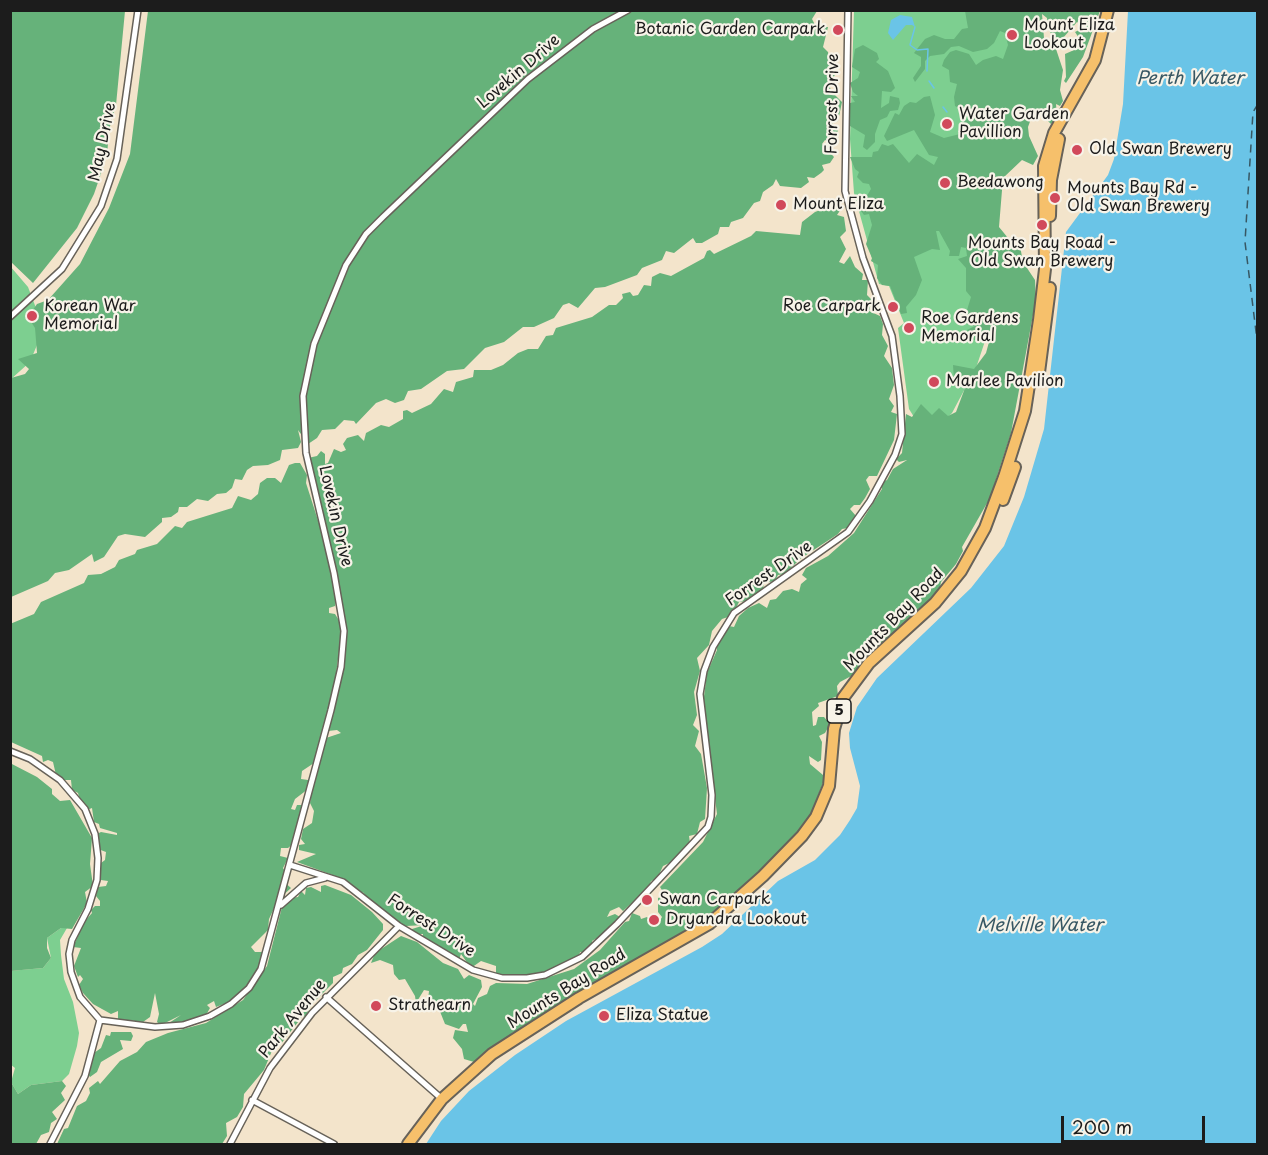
<!DOCTYPE html>
<html>
<head>
<meta charset="utf-8">
<style>
	body { margin:0 }
	#map { position:relative; width:1268px; height:1155px; overflow:hidden; background:#f3e4cb; font-family:"Playpen Sans",sans-serif }
	canvas { display:block }
	.frame { position:absolute; inset:0; border:12px solid #1c1c1c; pointer-events:none }
	.scale { position:absolute; left:1061px; top:1116px; width:144px; height:27px; box-sizing:border-box; border:3px solid #1c1c1c; border-top:0; padding-left:8px; font-size:18px; line-height:21px; white-space:nowrap; color:#1c1c1c; -webkit-text-stroke:4px #f7f3e8; paint-order:stroke }
</style>
</head>
<body>
<div id="map">
<canvas width="1268" height="1155"></canvas>
<div class="frame"></div>
<div class="scale">200 m</div>
</div>
<script>
const g = document.querySelector('canvas').getContext('2d');
g.lineJoin = 'round';
function fill(path, color) { g.fillStyle = color; g.fill(path, 'evenodd'); }
const poly = rows => new Path2D(rows.map(r => 'M' + r).join(''));
function stroke(path, color, width, dash) { g.strokeStyle = color; g.lineWidth = width; g.lineCap = dash ? 'butt' : 'round'; g.setLineDash(dash || []); g.stroke(path); }
function drawText(font, color, halo, rows, align = 'center') {
  g.font = font + ' "Playpen Sans",sans-serif'; g.lineWidth = 4.5; g.setLineDash([]); g.textBaseline = 'middle'; g.strokeStyle = halo; g.fillStyle = color; for (const [text, x, y, turn = 0] of rows) {
    g.save(); g.translate(x, y); g.rotate((+turn || 0) * Math.PI / 180); g.textAlign = isNaN(turn) ? turn : align; if (halo) g.strokeText(text, 0, 0); g.fillText(text, 0, 0); g.restore();
  }
}
const green = poly([
	[854,11,1017,11,977,214,986,338,976,368,952,413,946,419,914,417,909,409,898,328,904,323,889,286,879,284,854,193,850,139],
	[10,266,28,287,36,308,37,345,30,362,10,380],
	[61,928,67,928,60,940,61,955,64,979,73,1002,79,1033,77,1046,69,1074,62,1081,31,1085,18,1094,11,1082,15,1068,10,1064,10,971,43,968,51,958,47,938]
]);
const forest = poly([
	[10,11,125,11,116,105,109,130,107,156,94,194,77,228,33,283,11,262],
	[148,11,817,11,812,19,816,27,828,27,823,47,828,52,831,68,837,72,829,84,831,91,842,102,838,121,832,123,838,129,836,139,833,144,825,140,822,144,834,157,830,163,822,165,824,170,821,173,814,178,807,177,809,182,801,188,780,186,776,179,773,185,763,192,760,201,754,203,743,218,731,222,729,227,720,227,718,234,702,243,696,243,693,238,674,253,666,251,662,260,642,268,637,275,605,287,595,288,578,308,569,303,563,305,554,318,534,327,523,327,504,342,485,348,464,369,447,371,421,389,408,391,404,400,395,403,386,399,376,403,356,424,354,421,344,420,335,429,322,430,317,438,308,444,298,430,301,442,298,448,282,450,280,460,268,465,253,466,247,470,242,480,235,479,232,488,226,493,217,494,208,501,197,499,187,507,179,507,178,512,171,517,162,518,162,522,145,537,125,534,118,536,104,557,94,562,92,554,69,570,55,573,48,581,11,597,11,378,25,374,29,369,18,359,37,353,35,328,28,317,37,304,48,300,80,264,109,208,130,154],
	[965,11,1100,11,1083,57,1066,83,1064,81,1066,77,1065,54,1081,47,1081,41,1075,32,1085,27,1077,22,1063,38,1054,38,1048,29,1047,18,1042,14,1044,38,1056,49,1063,70,1060,90,1063,101,1060,106,1056,104,1057,117,1051,124,1040,113,1032,116,1028,127,1029,136,1038,156,1033,165,1022,160,1003,178,999,227,1013,244,1020,246,1023,262,1035,280,1036,299,1011,433,990,498,962,547,963,551,956,564,941,582,940,588,911,619,876,647,855,674,840,682,837,686,838,696,818,703,819,706,812,712,813,726,816,725,818,717,824,717,830,724,825,733,819,736,822,742,821,760,818,762,809,756,810,764,823,775,824,780,809,819,799,831,729,902,707,919,526,1028,512,1033,504,1043,494,1050,488,1049,474,1062,464,1059,462,1049,453,1038,455,1030,468,1032,466,1024,463,1024,459,1029,445,1024,439,1009,428,1000,429,991,424,990,416,1003,415,996,405,979,399,980,394,974,393,965,380,960,371,963,375,953,401,936,417,942,443,963,458,969,464,979,469,975,481,980,482,987,473,1004,475,1006,478,998,487,994,490,986,496,983,527,984,574,969,600,950,625,922,629,921,632,913,640,916,641,919,647,917,657,926,662,917,658,912,658,898,665,895,660,887,703,842,717,814,703,704,707,673,717,650,717,645,729,626,734,627,739,616,748,608,759,603,767,608,770,600,776,599,783,591,792,589,799,592,801,584,807,579,802,575,806,568,828,556,854,533,882,489,881,483,887,480,893,469,907,460,899,462,896,459,902,453,906,414,912,417,921,404,932,415,939,408,948,416,956,412,968,380,961,385,954,380,953,365,974,369,986,353,989,342,974,340,967,330,975,326,966,324,964,320,971,297,966,291,966,268,958,259,967,256,966,248,961,247,959,256,949,256,950,251,939,231,936,231,940,250,932,249,914,257,922,280,916,295,906,307,907,313,901,314,890,286,882,285,877,278,878,265,871,261,872,258,866,244,872,225,869,214,864,215,861,211,862,204,871,189,869,184,863,183,857,177,859,172,855,169,850,157,872,157,873,152,878,151,882,144,888,146,893,144,909,163,917,154,934,165,938,157,929,155,914,130,887,141,884,136,895,113,899,115,904,106,910,102,916,103,924,97,930,96,935,115,930,132,944,138,960,134,964,121,968,119,968,113,955,106,954,97,957,84,950,82,949,70,942,66,944,60,950,52,956,50,969,54,976,65,983,60,996,56,1003,59,1008,45,1005,33,1000,31,994,43,987,49,973,52,959,46,951,47,944,54,930,56,925,61,925,69,915,82,913,78,921,66,921,57,914,53,925,39,934,35,945,39,954,39,962,29,968,28],
	[863,45,877,53,879,59,876,62,888,71,895,88,891,92,882,91,881,108,889,103,890,96,899,98,900,103,898,110,890,111,887,117,880,120,875,134,875,142,867,150,863,147,865,135,850,126,847,114,850,103,855,102,851,96,858,96,853,92,850,83,858,78,860,72,852,67,855,49],
	[839,203,841,209,837,215,844,217,846,231,840,237,846,249,839,262,844,264,850,256,855,267,863,274,862,280,868,280,867,295,872,300,869,311,880,316,883,324,882,335,888,346,884,356,892,368,894,385,889,399,894,406,891,412,897,414,894,440,877,476,869,476,866,480,870,489,865,498,860,505,854,505,850,509,856,516,848,528,842,529,838,534,800,559,785,574,778,575,775,581,764,583,763,589,747,601,739,602,736,608,728,617,722,619,712,631,709,645,697,658,700,671,694,692,697,715,693,725,699,731,695,746,701,754,707,788,705,819,700,822,697,834,689,836,690,843,676,860,663,866,657,879,651,881,649,887,623,911,619,907,610,911,607,917,615,914,620,917,602,935,592,941,592,945,586,952,580,952,579,957,546,973,524,976,496,975,496,966,481,961,471,968,461,954,459,960,423,938,423,934,410,934,412,929,425,925,406,926,395,923,365,899,364,893,350,888,346,880,297,862,316,854,299,850,299,845,305,844,301,839,303,829,312,823,314,811,310,803,312,790,326,738,341,733,337,730,328,731,328,725,333,716,344,657,341,595,308,458,317,456,321,451,325,454,325,464,328,463,334,449,341,452,346,450,343,444,347,438,358,435,364,441,366,433,381,425,389,427,403,419,403,411,407,410,412,413,431,404,444,389,453,392,456,382,473,377,474,370,491,370,503,365,518,353,528,349,538,349,546,336,553,335,556,328,592,317,609,305,616,305,623,298,622,294,630,292,633,296,638,295,644,285,651,286,652,277,660,273,671,276,704,258,707,251,710,250,714,254,751,236,756,231,800,235,802,222,815,212],
	[295,463,300,463,307,475,306,483,323,536,337,594,335,606,329,608,329,613,335,614,340,622,341,637,332,703,323,732,314,763,302,771,301,779,308,780,308,789,295,799,291,809,295,810,297,805,303,805,305,814,299,817,293,844,288,848,281,848,280,856,288,858,283,868,286,873,283,881,291,888,278,900,269,919,268,930,251,947,255,952,262,952,260,966,251,982,234,1000,216,1007,214,1001,207,1005,210,1008,205,1017,188,1022,169,1023,181,1015,161,1025,157,1022,159,1014,155,993,150,1017,143,1022,118,1019,118,1011,111,1014,93,1004,83,993,79,985,83,979,80,975,78,977,74,966,81,948,73,947,85,921,92,913,91,910,95,906,100,906,100,901,96,896,98,887,106,886,108,881,101,880,101,863,105,860,106,852,98,849,97,834,101,832,117,835,117,833,100,828,99,824,94,822,92,808,87,810,81,804,78,793,72,790,71,780,63,780,56,775,53,762,48,760,43,762,42,756,11,742,10,624,34,614,41,602,84,583,88,575,101,574,115,567,119,560,135,554,137,550,157,544,175,526,182,528,187,522,232,508,238,496,251,500,258,494,260,483,267,478,275,478,281,483,289,465],
	[10,763,37,777,52,789,52,794,60,801,70,800,92,838,90,864,93,886,85,892,87,903,72,929,61,928,47,938,47,948,51,958,43,968,11,971],
	[325,885,351,895,372,912,383,924,383,930,367,950,358,955,352,964,343,968,342,973,333,977,333,983,311,1005,306,1016,302,1017,280,1045,276,1041,264,1070,244,1094,243,1107,237,1117,226,1123,227,1136,222,1144,57,1144,64,1129,68,1128,77,1106,86,1101,90,1093,89,1088,98,1081,100,1084,120,1061,137,1052,146,1042,168,1033,206,1023,243,1000,267,966,282,907,291,898,298,897,301,891,305,895,306,888,311,887,321,892,321,886],
	[111,1032,131,1032,133,1036,131,1041,120,1040,123,1049,101,1062,97,1072,90,1077,88,1074,94,1053,101,1048,106,1035,110,1036],
	[62,1081,66,1086,61,1093,65,1100,52,1112,57,1119,51,1123,49,1132,41,1135,36,1144,11,1144,11,1082,18,1094,31,1085]
]);
const water = poly([
	[1128,11,1257,11,1257,1144,426,1144,441,1121,469,1091,515,1055,566,1021,702,947,722,934,778,881,815,860,840,835,850,820,857,808,860,786,850,748,849,733,857,707,877,678,971,588,1004,546,1024,497,1044,429,1066,232,1108,175,1114,159,1123,104],
	[900,15,912,17,915,27,912,25,906,25,893,40,888,33,891,20]
]);
const stream = poly([
	[915,27,910,45,917,50,928,49,927,71],
	[929,81,934,88],
	[943,107,947,112]
]);
const ferry = poly([
	[1258,104,1253,112,1245,242,1258,348]
]);
const street = poly([
	[10,317,62,269,101,206,117,159,138,10],
	[10,751,30,759,60,780,85,809,95,834,98,858,97,880,88,909,72,940,69,954,71,972,80,997,100,1020],
	[290,865,343,882,399,926,473,970,502,978,527,978,545,975,582,957,617,924,708,827,711,817,712,795,700,694,704,671,713,647,734,613,848,532,870,501,895,455,902,434,900,396,892,336,863,258,845,191,848,10],
	[281,905,306,883,325,878],
	[326,997,442,1099],
	[100,1020,155,1027,183,1025,210,1016,231,1004,249,988,261,969,331,710,341,667,344,631,334,573,306,453,303,396,314,344,346,265,366,234,383,217,528,79,593,29,628,10],
	[252,1100,334,1144],
	[50,1144,85,1076,100,1020],
	[230,1144,270,1068,312,1013,399,926]
]);
const highway = poly([
	[1050,216,1051,180,1059,139],
	[1038,380,1050,288],
	[1003,500,1015,467],
	[408,1144,442,1099,492,1054,579,998,709,924,763,876,802,836,816,817,829,786,834,729,843,698,869,663,935,603,961,571,985,528,1004,477,1025,411,1039,320,1045,269,1044,166,1054,133,1095,60,1108,10]
]);
const markers = [
	[838,30,6,"#d1495b"],
	[1012,35,6,"#d1495b"],
	[947,124,6,"#d1495b"],
	[1077,150,6,"#d1495b"],
	[945,183,6,"#d1495b"],
	[1055,198,6,"#d1495b"],
	[781,205,6,"#d1495b"],
	[1042,225,6,"#d1495b"],
	[893,307,6,"#d1495b"],
	[32,316,6,"#d1495b"],
	[909,328,6,"#d1495b"],
	[934,382,6,"#d1495b"],
	[647,900,6,"#d1495b"],
	[654,920,6,"#d1495b"],
	[376,1006,6,"#d1495b"],
	[604,1016,6,"#d1495b"]
];
const shields = [
	[839,711,24]
];
const shieldNames = [
	["5",839,711]
];
const poiNames = [
	["Mount Eliza",1024,26],
	["Lookout",1024,44],
	["Botanic Garden Carpark",826,30,"right"],
	["Water Garden",959,115],
	["Pavillion",959,133],
	["Old Swan Brewery",1089,150],
	["Beedawong",957,183],
	["Mounts Bay Rd -",1067,189],
	["Old Swan Brewery",1067,207],
	["Mount Eliza",793,205],
	["Mounts Bay Road -",1042,244,"center"],
	["Old Swan Brewery",1042,262,"center"],
	["Korean War",44,307],
	["Memorial",44,325],
	["Roe Carpark",881,307,"right"],
	["Roe Gardens",921,319],
	["Memorial",921,337],
	["Marlee Pavilion",946,382],
	["Swan Carpark",659,900],
	["Dryandra Lookout",666,920],
	["Strathearn",388,1006],
	["Eliza Statue",616,1016]
];
const streetNames = [
	["Lovekin Drive",519,72,-41],
	["Forrest Drive",833,104,-89],
	["May Drive",103,142,-78],
	["Lovekin Drive",335,516,77],
	["Forrest Drive",769,574,-35],
	["Mounts Bay Road",894,620,-46],
	["Forrest Drive",431,926,33],
	["Mounts Bay Road",567,989,-32],
	["Park Avenue",293,1019,-51]
];
const waterNames = [
	["Perth Water",1190,79],
	["Melville Water",1040,926]
];
fill(green, '#7dcf90');
fill(forest, '#66b27a');
fill(water, '#6ac4e7');
stroke(stream, '#6ac4e7', 1.5);
stroke(ferry, '#375763', 1.5, [8, 6]);
stroke(street, '#676259', 8);
stroke(highway, '#676259', 14);
stroke(street, '#fff', 5);
stroke(highway, '#f6c06b', 10);
for (const [x, y, r, color] of markers) { const dot = new Path2D(); dot.arc(x, y, r, 0, 2 * Math.PI); g.fillStyle = color; g.fill(dot); stroke(dot, '#f7f3e8', 2); }
for (const [x, y, w] of shields) { const box = new Path2D(); box.roundRect(x - w / 2, y - 12, w, 24, 4.5); g.fillStyle = '#f7f3e8'; g.fill(box); stroke(box, '#1c1c1c', 1.5); }
drawText('bold 15px', '#1c1c1c', null, shieldNames);
drawText('16px', '#1c1c1c', '#f7f3e8', poiNames, 'left');
drawText('16px', '#1c1c1c', '#f7f3e8', streetNames);
drawText('italic 18px', '#375763', '#f7f3e8', waterNames);
</script>
</body>
</html>
